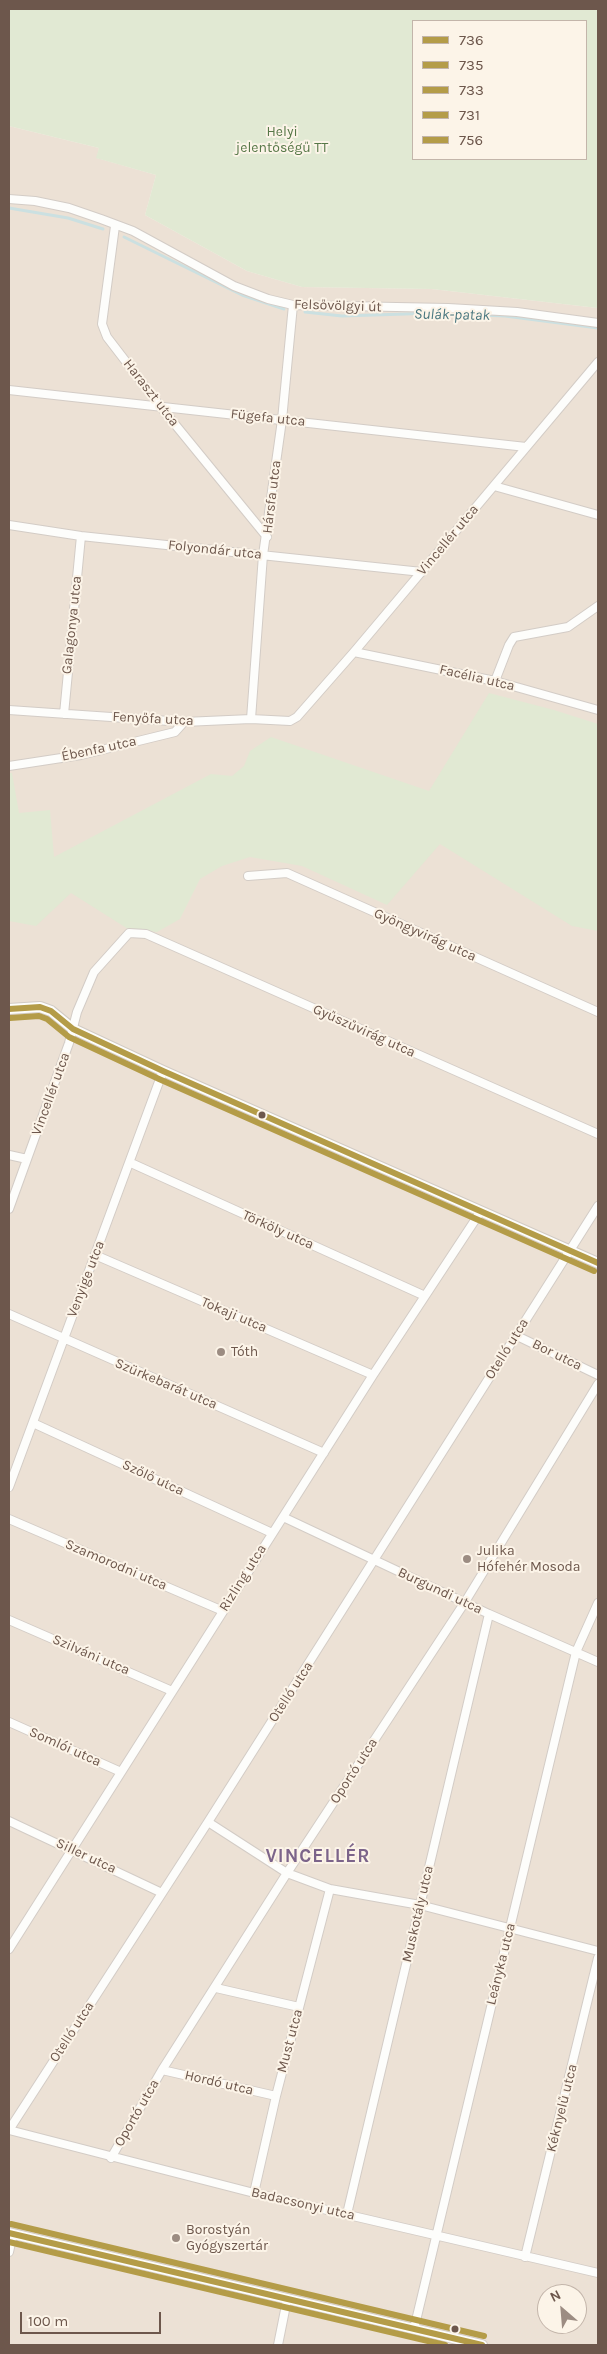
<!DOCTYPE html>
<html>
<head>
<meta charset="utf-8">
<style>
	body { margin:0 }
	#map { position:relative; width:607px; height:2354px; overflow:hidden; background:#f4efe7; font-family:Karla,sans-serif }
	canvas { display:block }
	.frame { position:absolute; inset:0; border:10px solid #6d574c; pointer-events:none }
	.legend { position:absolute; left:412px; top:20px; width:175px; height:140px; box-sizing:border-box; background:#fcf4e8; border:1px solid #c3b5aa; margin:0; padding:6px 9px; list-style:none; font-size:15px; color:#6d574c }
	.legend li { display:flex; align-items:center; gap:10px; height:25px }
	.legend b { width:25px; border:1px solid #c3b5aa }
	.north { position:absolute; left:537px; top:2284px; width:50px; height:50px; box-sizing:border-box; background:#fcf4e8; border:1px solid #c3b5aa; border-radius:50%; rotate:333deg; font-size:14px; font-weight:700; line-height:20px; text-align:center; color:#6d574c }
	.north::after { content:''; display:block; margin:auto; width:18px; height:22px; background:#9c8c82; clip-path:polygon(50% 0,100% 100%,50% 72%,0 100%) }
	.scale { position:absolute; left:20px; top:2312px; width:141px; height:22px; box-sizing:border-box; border:2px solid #6d574c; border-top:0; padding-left:6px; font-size:15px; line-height:18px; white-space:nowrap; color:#6d574c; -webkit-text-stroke:4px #fcf4e8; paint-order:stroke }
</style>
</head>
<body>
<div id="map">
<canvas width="607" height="2354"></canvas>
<div class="frame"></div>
<ul class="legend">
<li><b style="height:6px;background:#b49c48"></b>736</li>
<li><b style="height:6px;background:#b49c48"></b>735</li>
<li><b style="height:6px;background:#b49c48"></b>733</li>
<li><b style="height:6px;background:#b49c48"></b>731</li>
<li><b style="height:6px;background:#b49c48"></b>756</li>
</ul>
<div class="north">N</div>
<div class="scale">100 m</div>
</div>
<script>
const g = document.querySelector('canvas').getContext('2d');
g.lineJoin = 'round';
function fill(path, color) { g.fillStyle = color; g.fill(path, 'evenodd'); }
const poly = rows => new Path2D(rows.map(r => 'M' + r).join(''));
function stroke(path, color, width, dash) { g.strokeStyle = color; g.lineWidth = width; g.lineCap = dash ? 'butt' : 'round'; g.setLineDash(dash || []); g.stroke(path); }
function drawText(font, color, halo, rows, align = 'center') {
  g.font = font + ' Karla,sans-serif'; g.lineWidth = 4; g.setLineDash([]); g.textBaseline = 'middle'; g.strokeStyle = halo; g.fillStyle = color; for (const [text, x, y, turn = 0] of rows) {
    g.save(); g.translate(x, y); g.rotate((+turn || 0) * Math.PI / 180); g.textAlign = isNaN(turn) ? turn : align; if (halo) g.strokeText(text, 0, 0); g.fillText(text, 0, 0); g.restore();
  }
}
const residential = poly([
	[9,126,99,148,97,158,156,175,145,215,247,271,302,287,432,289,598,308,598,2345,9,2345],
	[547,2294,577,2294,577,2324,547,2324]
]);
const green = poly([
	[9,9,598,9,598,308,432,289,302,287,247,271,145,215,156,175,96,158,99,148,9,126],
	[413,21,586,21,586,159,413,159],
	[489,693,554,710,598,724,598,931,572,926,440,844,387,905,302,866,250,857,222,866,200,879,180,919,157,932,128,929,71,893,36,926,9,921,9,773,12,773,19,813,50,810,54,857,211,774,232,776,244,766,250,751,271,737,429,791]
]);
const stream = poly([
	[9,208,68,218,103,229],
	[124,237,242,295,284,309],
	[305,312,342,316,437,313,505,316,598,328]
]);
const street = poly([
	[9,199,35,201,69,208,101,219,133,231,234,286,268,299,293,305,448,308,517,312,598,323],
	[115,226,102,324,107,337,160,406,267,537],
	[9,390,526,447],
	[494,486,598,515],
	[9,525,81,536,422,572],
	[354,652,495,681,598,710],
	[495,681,509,645,514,637,568,627,598,606],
	[9,710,184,722,251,719,290,721,297,717,354,652,598,362],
	[64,714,81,536],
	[251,719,263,555,282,420,293,305],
	[9,766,81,755,175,732,184,722],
	[248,876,287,873,598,1012],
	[9,1155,27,1159],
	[131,1163,425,1296],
	[9,1209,69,1043,77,1012,94,972,129,933,146,934,598,1134],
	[95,1255,373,1375],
	[9,1314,324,1453],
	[515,1335,598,1375],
	[33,1423,272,1533],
	[9,1487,163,1071],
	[283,1517,489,1614,598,1662],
	[9,1519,223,1611],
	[9,1620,172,1691],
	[9,1722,121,1772],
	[9,1821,162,1893],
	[208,1822,287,1873,330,1889,420,1905,598,1951],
	[9,1949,373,1375,481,1211],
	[216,1988,299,2007],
	[162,2070,276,2096],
	[9,2130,208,1822,598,1206],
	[9,2130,254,2193,598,2273],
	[111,2158,162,2070,287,1873,465,1602,598,1384],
	[254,2193,276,2096,330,1889],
	[347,2214,489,1614],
	[9,2252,13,2234],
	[525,2257,598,1958],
	[414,2329,576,1652,598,1603],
	[278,2345,287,2300]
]);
const secondary = poly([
	[9,1009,40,1007,51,1011,73,1029,163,1071,598,1263],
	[9,2233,482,2345]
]);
const bus1 = poly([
	[9,1009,40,1007,51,1011,73,1029,163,1071,598,1263]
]);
const bus2 = poly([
	[9,2233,482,2345]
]);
const bus3 = poly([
	[10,1018,39,1016,47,1019,69,1037,159,1079,594,1271]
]);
const bus4 = poly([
	[9,2242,445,2345]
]);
const bus5 = poly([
	[11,2224,484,2336]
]);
const markers = [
	[262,1115,4.5,"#6d574c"],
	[221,1352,5,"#9c8c82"],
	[467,1559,5,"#9c8c82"],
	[176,2238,5,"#9c8c82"],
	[455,2329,4.5,"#6d574c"]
];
const parkNames = [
	["Helyi",282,132],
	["jelentőségű TT",282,148]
];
const streetNames = [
	["Felsővölgyi út",338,306,2],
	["Haraszt utca",151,393,52],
	["Fügefa utca",268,418,6],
	["Hársfa utca",272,497,-83],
	["Vincellér utca",448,540,-50],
	["Folyondár utca",215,550,6],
	["Galagonya utca",72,625,-84],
	["Facélia utca",477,678,13],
	["Fenyőfa utca",153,719,3],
	["Ébenfa utca",99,749,-12],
	["Gyöngyvirág utca",425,935,24],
	["Gyűszűvirág utca",364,1031,24],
	["Vincellér utca",51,1094,-70],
	["Törköly utca",278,1230,24],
	["Venyige utca",86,1279,-69],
	["Tokaji utca",234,1315,23],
	["Otelló utca",507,1349,-58],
	["Bor utca",557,1355,26],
	["Szürkebarát utca",166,1384,23],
	["Szőlő utca",153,1478,25],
	["Szamorodni utca",116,1565,23],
	["Rizling utca",243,1578,-58],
	["Burgundi utca",440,1591,25],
	["Szilváni utca",91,1655,23],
	["Otelló utca",291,1692,-57],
	["Somlói utca",65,1747,24],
	["Oportó utca",354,1771,-57],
	["Siller utca",86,1856,25],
	["Muskotály utca",418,1914,-77],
	["Leányka utca",501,1964,-76],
	["Otelló utca",72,2032,-57],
	["Must utca",290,2041,-75],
	["Hordó utca",219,2083,13],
	["Kéknyelű utca",562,2108,-76],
	["Oportó utca",137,2113,-60],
	["Badacsonyi utca",303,2204,13]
];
const poiNames = [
	["Tóth",231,1352],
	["Julika",477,1551],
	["Hófehér Mosoda",477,1567],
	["Borostyán",186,2230],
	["Gyógyszertár",186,2246]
];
const waterNames = [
	["Sulák-patak",452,315,1]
];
const districtNames = [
	["VINCELLÉR",318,1857]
];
fill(residential, '#ece1d5');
fill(green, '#e1e9d3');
stroke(stream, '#cbe0e1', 3);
stroke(street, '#d3ccc6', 10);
stroke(secondary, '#d2cbc4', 12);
stroke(street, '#fdfdfb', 8);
stroke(secondary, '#fdfdfb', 10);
stroke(bus1, '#b49c48', 6);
stroke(bus2, '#b49c48', 6);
stroke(bus3, '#b49c48', 6);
stroke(bus4, '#b49c48', 6);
stroke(bus5, '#b49c48', 6);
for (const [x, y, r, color] of markers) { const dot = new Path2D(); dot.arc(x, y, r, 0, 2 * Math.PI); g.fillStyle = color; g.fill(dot); stroke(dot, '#fcf4e8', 2); }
drawText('14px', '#577848', '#fcf4e8', parkNames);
drawText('14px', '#6d574c', '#fcf4e8', streetNames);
drawText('14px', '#6d574c', '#fcf4e8', poiNames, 'left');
drawText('italic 15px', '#48767e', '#fcf4e8', waterNames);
g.letterSpacing = '1px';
drawText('bold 19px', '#7c648a', '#fcf4e8', districtNames);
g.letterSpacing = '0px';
</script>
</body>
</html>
